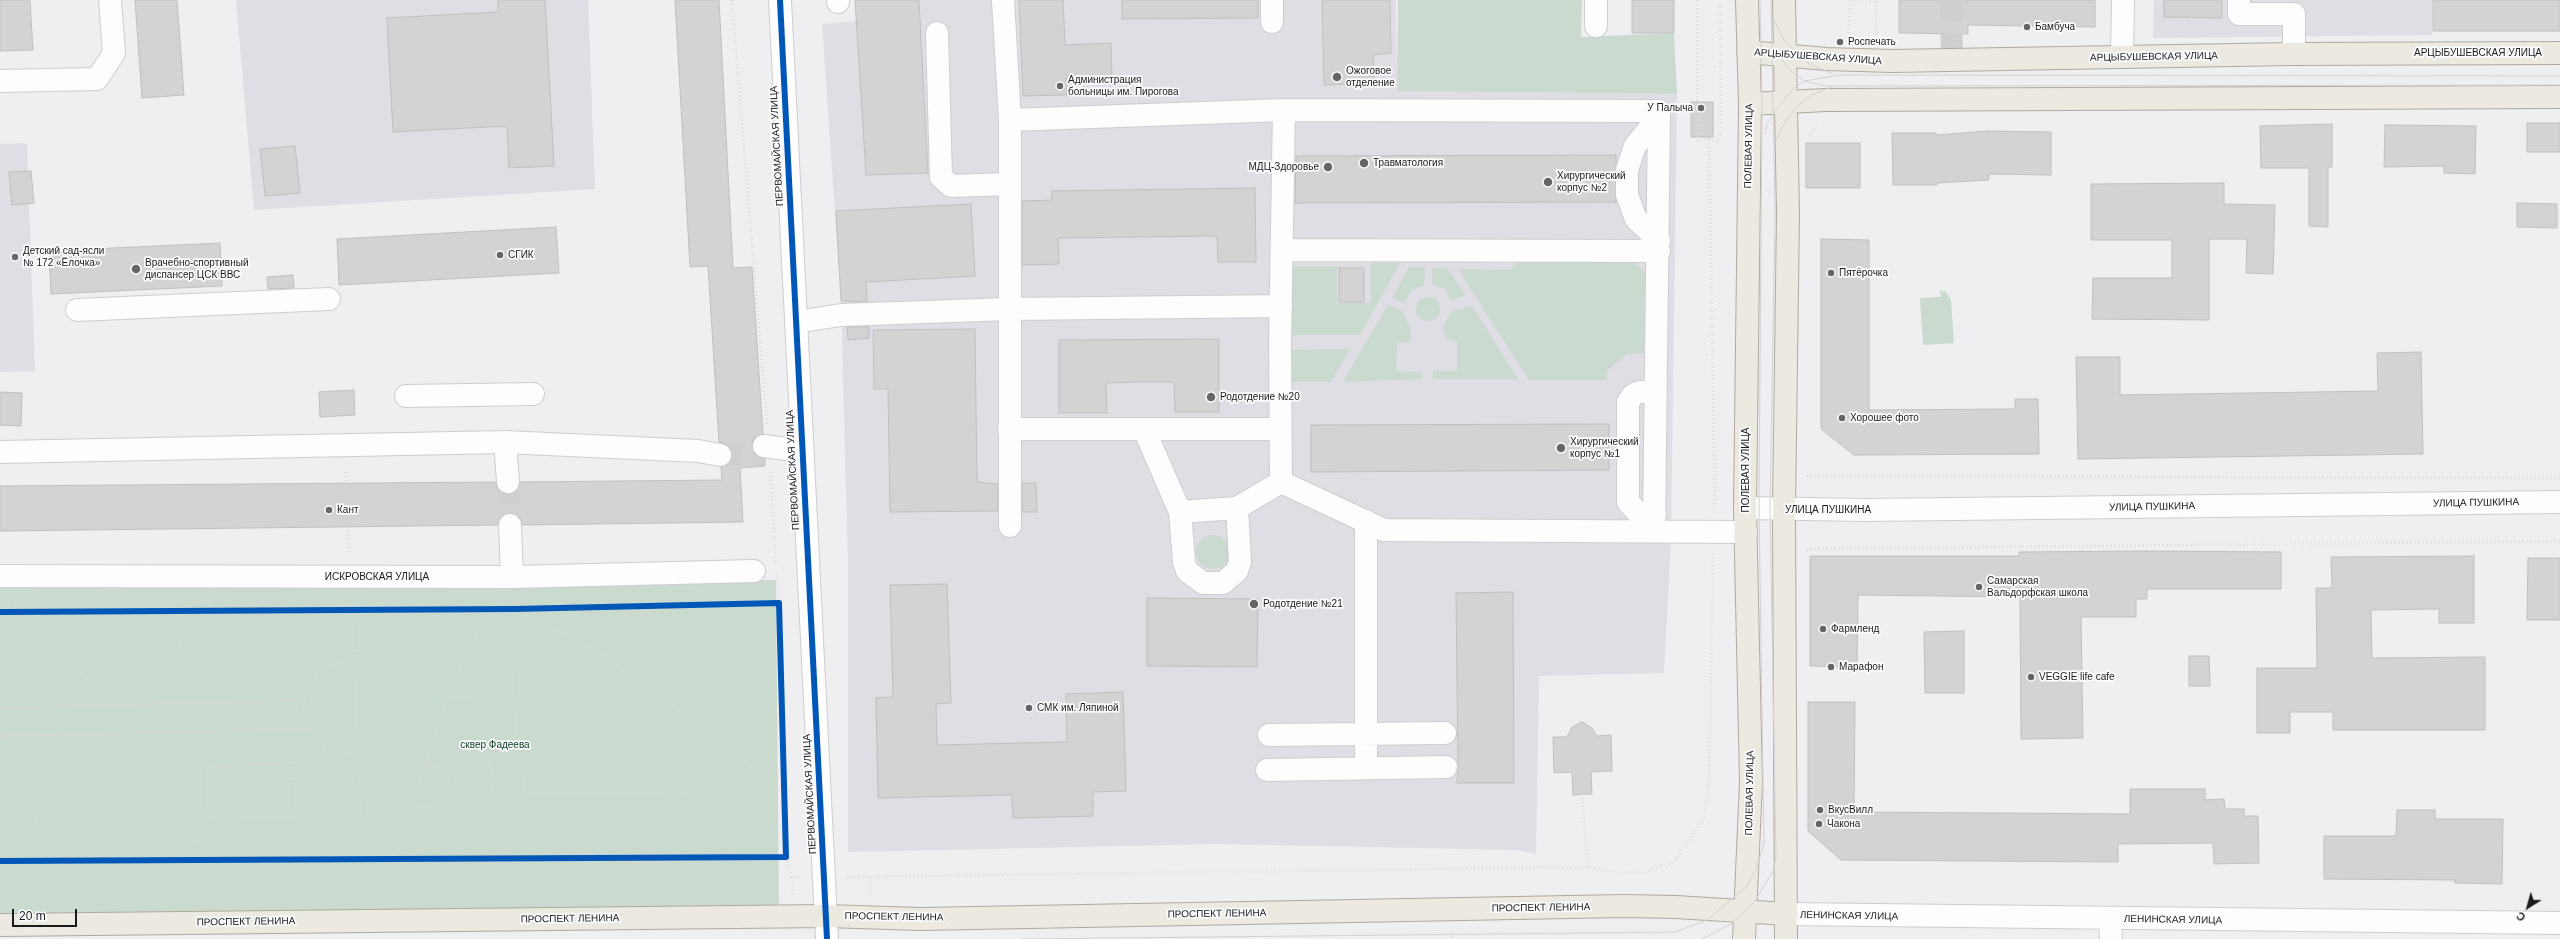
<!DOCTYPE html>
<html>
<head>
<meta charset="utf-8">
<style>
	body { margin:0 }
	#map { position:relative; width:2560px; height:939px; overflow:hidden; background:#efeff2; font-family:Arial,sans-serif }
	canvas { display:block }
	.north { position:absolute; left:2508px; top:887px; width:40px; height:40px; -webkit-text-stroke:3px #fcfcfe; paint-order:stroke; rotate:217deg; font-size:11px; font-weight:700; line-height:16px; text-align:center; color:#1b1a1c }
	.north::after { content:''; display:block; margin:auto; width:14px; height:18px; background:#1b1a1c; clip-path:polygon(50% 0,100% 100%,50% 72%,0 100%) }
	.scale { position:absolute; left:12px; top:909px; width:65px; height:18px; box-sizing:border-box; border:2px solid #1b1a1c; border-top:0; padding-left:5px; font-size:12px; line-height:14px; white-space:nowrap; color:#1b1a1c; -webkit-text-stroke:3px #fcfcfe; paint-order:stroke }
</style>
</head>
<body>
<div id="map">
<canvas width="2560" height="939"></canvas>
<div class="north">С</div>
<div class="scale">20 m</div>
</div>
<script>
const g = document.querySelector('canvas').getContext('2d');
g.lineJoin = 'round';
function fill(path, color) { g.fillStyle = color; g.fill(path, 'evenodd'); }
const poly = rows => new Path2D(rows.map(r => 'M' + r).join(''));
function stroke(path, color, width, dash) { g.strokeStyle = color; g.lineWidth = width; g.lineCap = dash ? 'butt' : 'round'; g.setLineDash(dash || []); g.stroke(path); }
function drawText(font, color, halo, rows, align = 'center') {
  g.font = font + ' Arial,sans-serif'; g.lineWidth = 3.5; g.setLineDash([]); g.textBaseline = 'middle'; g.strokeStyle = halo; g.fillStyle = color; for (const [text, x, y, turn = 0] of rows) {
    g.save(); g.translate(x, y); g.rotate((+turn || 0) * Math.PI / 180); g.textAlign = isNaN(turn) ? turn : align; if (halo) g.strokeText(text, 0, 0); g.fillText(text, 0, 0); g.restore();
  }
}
const built = poly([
	[236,0,588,0,595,189,254,210],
	[919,0,1396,0,1397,91,1677,94,1671,541,1664,673,1539,676,1536,854,1518,850,1218,844,848,852,848,564,841,301,822,24,920,15],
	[2154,0,2432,0,2432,35,2153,38],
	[27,143,35,371,0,372,0,144]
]);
const green = poly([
	[1398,0,1582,0,1581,37,1674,33,1677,94,1397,91],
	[1519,260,1635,262,1646,274,1648,353,1626,354,1607,371,1607,380,1529,380,1458,269,1511,270],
	[1371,263,1400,263,1360,335,1289,335,1289,266,1337,266,1337,303,1371,303],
	[1409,267,1425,267,1424,285,1412,290,1404,303,1392,298],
	[1447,267,1465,295,1451,301,1445,289,1433,285,1432,268],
	[1940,290,1946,292,1951,300,1954,343,1923,345,1920,298,1941,297],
	'1416 309a12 12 0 1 1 24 0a12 12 0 1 1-24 0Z',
	[1388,305,1402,311,1410,326,1411,342,1397,343,1396,371,1422,372,1422,379,1343,382],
	[1472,306,1518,379,1433,379,1433,371,1457,371,1457,342,1446,339,1442,328,1452,311],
	[1350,349,1331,382,1290,382,1290,350],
	'1196 552a17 17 0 1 1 34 0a17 17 0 1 1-34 0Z',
	[776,580,779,907,0,913,0,585]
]);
const building = poly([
	[0,0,30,0,33,50,0,51,0,0],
	[135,0,177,0,184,95,142,98,135,0],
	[498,0,545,0,554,166,509,168,507,126,393,132,387,18,498,12,498,0],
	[675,0,719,0,733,268,752,267,763,434,754,438,752,445,756,456,765,459,765,466,740,468,743,522,522,525,520,518,510,513,503,515,498,525,0,531,0,486,495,482,498,489,509,494,515,492,520,482,722,480,721,467,730,463,732,451,728,445,719,442,708,266,690,267,675,0],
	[855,0,919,0,928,173,866,175,855,0],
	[1019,0,1063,0,1065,45,1111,43,1112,77,1066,78,1067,95,1023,96,1019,0],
	[1122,0,1258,0,1258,18,1122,19,1122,0],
	[1322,0,1390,0,1391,53,1373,55,1374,83,1324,85,1322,0],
	[1632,0,1674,0,1674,33,1632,33,1632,0],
	[1899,0,2095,0,2095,27,1968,25,1968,34,1899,33,1899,0],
	[2164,0,2222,0,2222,18,2164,17,2164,0],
	[2433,0,2560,0,2560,31,2433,31,2433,0],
	[1691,102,1713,102,1713,137,1691,137,1691,102],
	[2527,123,2560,123,2560,152,2527,152,2527,123],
	[2332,124,2332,167,2328,167,2328,227,2309,226,2309,168,2261,168,2260,126,2332,124],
	[2385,125,2476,126,2475,174,2444,173,2444,166,2384,167,2385,125],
	[1988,131,2051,132,2051,175,1989,174,1989,180,1937,183,1937,185,1893,185,1892,133,1936,133,1936,135,1988,131],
	[1806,143,1860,143,1860,188,1806,188,1806,143],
	[295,146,300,193,265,196,260,149,295,146],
	[1616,155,1616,202,1295,203,1296,156,1616,155],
	[31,171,34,203,12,205,9,172,31,171],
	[2224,183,2224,204,2275,205,2273,274,2246,273,2247,239,2209,239,2209,320,2092,319,2093,278,2172,278,2172,240,2091,240,2091,184,2224,183],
	[1255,188,1256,262,1218,262,1217,236,1058,238,1059,264,1022,265,1022,201,1052,200,1052,191,1255,188],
	[2517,203,2557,204,2557,228,2517,227,2517,203],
	[971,204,975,276,866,282,867,302,841,301,836,211,971,204],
	[556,227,559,273,339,285,337,239,556,227],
	[1821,239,1869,240,1869,410,2015,409,2015,399,2038,399,2039,454,1854,455,1821,429,1821,239],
	[220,243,222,286,51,294,49,251,220,243],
	[1339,268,1364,268,1364,302,1339,302,1339,268],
	[293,275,294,288,268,289,267,277,293,275],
	[847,327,869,327,869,338,848,340,847,327],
	[975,329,977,482,998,484,998,511,890,512,888,389,874,389,873,330,975,329],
	[1219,339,1219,412,1175,412,1174,382,1136,382,1106,383,1107,413,1059,413,1059,340,1219,339],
	[2421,352,2423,454,2078,459,2076,357,2120,357,2120,395,2378,391,2377,353,2421,352],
	[354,390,355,415,320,417,319,392,354,390],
	[0,392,22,393,21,426,0,425,0,392],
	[1609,424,1609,470,1311,472,1311,425,1609,424],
	[1022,483,1036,483,1037,512,1022,512,1022,483],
	[2147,551,2281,552,2281,589,2147,589,2147,599,2136,599,2136,617,2081,617,2083,738,2021,739,2020,597,1858,595,1857,667,1810,666,1810,556,2019,556,2019,552,2147,551],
	[2474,556,2474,623,2439,623,2439,609,2371,610,2372,658,2485,657,2485,730,2333,730,2333,712,2290,712,2290,733,2257,733,2257,668,2317,668,2316,588,2332,588,2331,557,2474,556],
	[2528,558,2560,558,2560,620,2527,620,2528,558],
	[947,584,951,703,936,704,937,745,1067,742,1066,694,1123,692,1126,791,1093,792,1093,816,1013,818,1012,795,878,798,876,698,893,697,890,585,947,584],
	[1513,592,1514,783,1457,783,1458,767,1456,593,1513,592],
	[1147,598,1258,599,1257,667,1147,666,1147,598],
	[1964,631,1964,693,1925,693,1924,632,1964,631],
	[2189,656,2209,656,2210,686,2189,686,2189,656],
	[1808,702,1855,702,1854,812,2130,814,2130,789,2205,789,2205,800,2224,799,2225,809,2244,809,2244,816,2258,816,2259,863,2214,864,2213,843,2118,844,2118,862,1841,860,1808,831,1808,702],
	[1582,722,1592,728,1597,736,1611,735,1612,771,1591,772,1592,794,1573,795,1572,772,1554,773,1553,737,1567,737,1572,727,1582,722],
	[2397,810,2435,810,2435,819,2503,819,2502,884,2455,883,2455,880,2324,879,2324,836,2396,836,2397,810]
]);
const minorTunnel = poly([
	[1951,0,1952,60],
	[720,455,764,454],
	[508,482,510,525]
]);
const path = poly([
	[732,0,767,425],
	[1697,0,1698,141,1709,139,1718,142,1721,132,1720,0],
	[1854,0,1877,1,1875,38],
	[2191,17,2192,35],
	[1848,37,1851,0],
	[1809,136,1818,122],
	[1709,139,1715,511],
	[346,468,346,483],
	[770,468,776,565],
	[1807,476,2560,478],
	[348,527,350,556],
	[1807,549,2560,541],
	[777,574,779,603],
	[15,597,16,612,115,705],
	[514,598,513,699,525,793,785,792],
	[351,599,363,860],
	[515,609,595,649,672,704,785,791],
	[313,610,315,677],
	[352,610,447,698,546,700],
	[354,661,340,662,326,668,315,677,306,691,303,707,306,723,314,737,325,747,341,753,357,754],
	[129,704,208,611,207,598],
	[672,704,672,793],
	[0,708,305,700],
	[175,732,207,766],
	[58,735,34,768,35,826,54,844,195,843,208,819],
	[0,736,309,729],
	'448 779a23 23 0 1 1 46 0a23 23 0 1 1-46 0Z',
	[294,763,296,817,208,819,207,766,294,763],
	[294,763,325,747],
	[488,764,633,606,633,595],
	[426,765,450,770],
	[1582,794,1588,867],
	[413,806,526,804,525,793],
	[786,857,792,877,803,877],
	[395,860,447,698,489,609],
	[792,877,793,894],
	[846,877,1588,867,1618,873,1646,872,1675,861,1704,818,1709,786,1713,553],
	[870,877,870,897],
	[1451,932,1452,939]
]);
const minor = poly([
	[780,0,827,939],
	[838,0,838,2],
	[1003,0,1010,120,1010,526],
	[1272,0,1272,22],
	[2239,0,2239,14,2294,14,2294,42,2291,54],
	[1596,26,1596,0],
	[937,33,941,177,951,186,1010,184],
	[2122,57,2123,0],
	[0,81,97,79,114,53,110,0],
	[1010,120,1284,110,1659,111,1654,530],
	[1659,241,1636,219,1627,195,1627,170,1635,146,1651,126,1659,121],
	[1282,250,1659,251],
	[77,310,329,299],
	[796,322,841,315,1009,309,1281,306],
	[406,396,533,394],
	[1009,429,1280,429],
	[1144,429,1180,512],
	[505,442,508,482],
	[764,446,802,451],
	[0,452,505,442,698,451,720,455],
	[1281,482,1384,530,1746,532],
	[1281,482,1280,343,1284,110],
	[1237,508,1240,562,1237,571,1223,583,1203,583,1187,571,1184,562,1180,512,1237,508,1281,482],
	[1745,508,1866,510,2560,502],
	[1655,514,1638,513,1628,502,1628,402,1633,395,1639,392,1655,392],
	[510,525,512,577],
	[0,576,512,577,754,571],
	[1269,735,1445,733],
	[1366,768,1366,521],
	[1267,770,1446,767],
	[1787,914,2560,923],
	[2110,919,2111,939]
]);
const major = poly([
	[1784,0,1788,213,1784,510,1786,939],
	[1748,52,1826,59,1892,61,2291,54,2560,53],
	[1750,104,1825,100,2560,97],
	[0,925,826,916,920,919,1624,906,1676,907,1787,914],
	[1744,939,1751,782,1745,508,1750,104,1747,0]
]);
const tram = poly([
	[1773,18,1784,40,1800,57,1811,65,1833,74],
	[1772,48,1794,74,1805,81,1825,86,2560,85],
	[1765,134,1767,124,1775,111,1794,88,1805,81,1839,75,2560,76],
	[1776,141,1786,120,1802,102,1812,95,1831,87],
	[1022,939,1675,932,1707,920,1747,886,1756,869,1764,844,1759,508,1762,103,1760,0],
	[1702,939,1731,924,1755,901,1773,871,1776,857,1770,509,1775,212,1771,0]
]);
const cycleway = poly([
	[780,0,827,939],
	[0,612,515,609,779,603,786,857,0,861]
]);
const markers = [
	[2027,27,4,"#656567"],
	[1840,42,4,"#656567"],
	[1337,77,5,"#656567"],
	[1060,86,4,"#656567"],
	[1701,108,4,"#656567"],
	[1364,163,5,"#656567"],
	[1328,167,5,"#656567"],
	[1548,182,5,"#656567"],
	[500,255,4,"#656567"],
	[15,257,4,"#656567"],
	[136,269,5,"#656567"],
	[1831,273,4,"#656567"],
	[1211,397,5,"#656567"],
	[1842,418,4,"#656567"],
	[1561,448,5,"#656567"],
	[329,510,4,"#656567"],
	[1979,587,4,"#656567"],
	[1254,604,5,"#656567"],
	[1823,629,4,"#656567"],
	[1831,667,4,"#656567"],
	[2031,677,4,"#656567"],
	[1029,708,4,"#656567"],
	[1820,810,4,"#656567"],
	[1819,824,4,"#656567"]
];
const poiNames = [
	["Бамбуча",2035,27],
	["Роспечать",1848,42],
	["Ожоговое",1346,71],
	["отделение",1346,83],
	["Администрация",1068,80],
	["больницы им. Пирогова",1068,92],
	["У Палыча",1693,108,"right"],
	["Травматология",1373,163],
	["МДЦ-Здоровье",1319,167,"right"],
	["Хирургический",1557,176],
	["корпус №2",1557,188],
	["Детский сад-ясли",23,251],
	["№ 172 «Ёлочка»",23,263],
	["СГИК",508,255],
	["Врачебно-спортивный",145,263],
	["диспансер ЦСК ВВС",145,275],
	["Пятёрочка",1839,273],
	["Родотдение №20",1220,397],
	["Хорошее фото",1850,418],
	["Хирургический",1570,442],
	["корпус №1",1570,454],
	["Кант",337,510],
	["Самарская",1987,581],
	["Вальдорфская школа",1987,593],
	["Родотдение №21",1263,604],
	["Фармленд",1831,629],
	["Марафон",1839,667],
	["VEGGIE life cafe",2039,677],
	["СМК им. Ляпиной",1037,708],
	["ВкусВилл",1828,810],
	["Чакона",1827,824]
];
const streetNames = [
	["АРЦЫБУШЕВСКАЯ УЛИЦА",2478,53],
	["АРЦЫБУШЕВСКАЯ УЛИЦА",1818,57,4],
	["АРЦЫБУШЕВСКАЯ УЛИЦА",2154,57,-1],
	["ПЕРВОМАЙСКАЯ УЛИЦА",777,146,-93],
	["ПОЛЕВАЯ УЛИЦА",1749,146,-89],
	["ПЕРВОМАЙСКАЯ УЛИЦА",793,470,-93],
	["ПОЛЕВАЯ УЛИЦА",1746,470,-90],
	["УЛИЦА ПУШКИНА",2476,503,-1],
	["УЛИЦА ПУШКИНА",2152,507,-1],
	["УЛИЦА ПУШКИНА",1828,510],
	["ИСКРОВСКАЯ УЛИЦА",377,577],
	["ПОЛЕВАЯ УЛИЦА",1750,793,-89],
	["ПЕРВОМАЙСКАЯ УЛИЦА",810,794,-93],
	["ПРОСПЕКТ ЛЕНИНА",1541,908,-1],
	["ПРОСПЕКТ ЛЕНИНА",1217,914,-1],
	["ЛЕНИНСКАЯ УЛИЦА",1849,916,1],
	["ПРОСПЕКТ ЛЕНИНА",894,917,1],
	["ПРОСПЕКТ ЛЕНИНА",570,919,-1],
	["ЛЕНИНСКАЯ УЛИЦА",2173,920,1],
	["ПРОСПЕКТ ЛЕНИНА",246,922,-1]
];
const parkNames = [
	["сквер Фадеева",495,745]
];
fill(built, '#dfdee5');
fill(green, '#cadacf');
fill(building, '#d4d3d4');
stroke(building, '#c0bfc0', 1);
stroke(minorTunnel, '#cfcfd2', 22, [22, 11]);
stroke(minor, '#cdcdcf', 24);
stroke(major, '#aea99b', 24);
stroke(path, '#dadada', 2.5, [1, 3]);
stroke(minor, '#fdfdfd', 22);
stroke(major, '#ece9e0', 22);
stroke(tram, '#d2d2d3', 1);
stroke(cycleway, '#0057b8', 6);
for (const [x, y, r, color] of markers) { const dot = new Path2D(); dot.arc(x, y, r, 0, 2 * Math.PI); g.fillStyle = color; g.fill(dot); stroke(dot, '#fcfcfe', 1.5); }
drawText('10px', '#1b1a1c', '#fcfcfe', poiNames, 'left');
drawText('10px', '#1b1a1c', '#fcfcfe', streetNames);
drawText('10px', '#093a1c', '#fcfcfe', parkNames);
</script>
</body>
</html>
